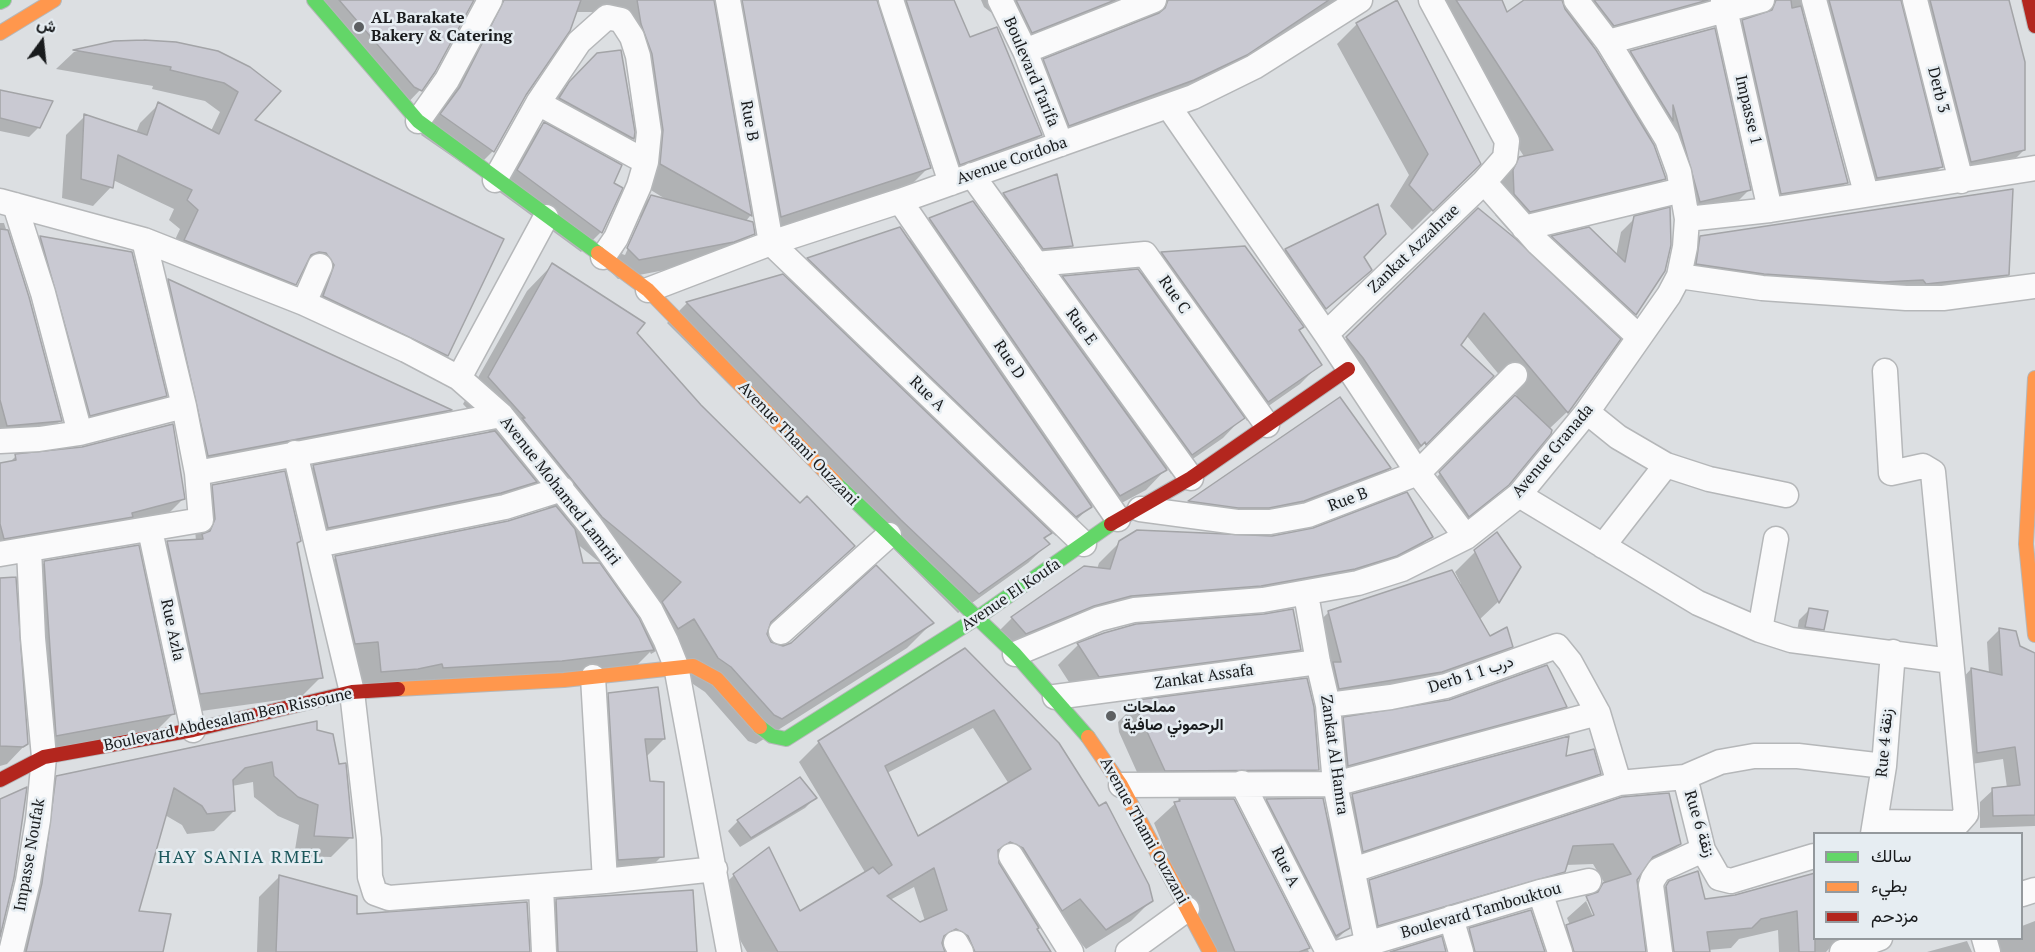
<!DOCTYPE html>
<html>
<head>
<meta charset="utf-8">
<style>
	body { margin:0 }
	#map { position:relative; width:2035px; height:952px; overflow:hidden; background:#dcdfe2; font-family:"PT Serif",Vazirmatn,serif }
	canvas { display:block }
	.legend { position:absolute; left:1813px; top:832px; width:210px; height:108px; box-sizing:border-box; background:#e6edf2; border:2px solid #94999d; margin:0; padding:8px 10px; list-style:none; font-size:18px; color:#191b1d }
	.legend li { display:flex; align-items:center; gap:12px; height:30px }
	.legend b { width:30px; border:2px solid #94999d }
	.north { position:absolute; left:12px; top:12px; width:60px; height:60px; -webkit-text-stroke:4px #e6edf2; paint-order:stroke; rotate:15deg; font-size:16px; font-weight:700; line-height:24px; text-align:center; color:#191b1d }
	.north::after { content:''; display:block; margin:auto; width:21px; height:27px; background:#191b1d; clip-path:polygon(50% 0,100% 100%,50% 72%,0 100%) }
</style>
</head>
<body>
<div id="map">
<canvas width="2035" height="952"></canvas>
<ul class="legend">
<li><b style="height:8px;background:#63d668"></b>سالك</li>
<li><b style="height:8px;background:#ff974d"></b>بطيء</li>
<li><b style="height:8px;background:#b3261e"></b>مزدحم</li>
</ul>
<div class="north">ش</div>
</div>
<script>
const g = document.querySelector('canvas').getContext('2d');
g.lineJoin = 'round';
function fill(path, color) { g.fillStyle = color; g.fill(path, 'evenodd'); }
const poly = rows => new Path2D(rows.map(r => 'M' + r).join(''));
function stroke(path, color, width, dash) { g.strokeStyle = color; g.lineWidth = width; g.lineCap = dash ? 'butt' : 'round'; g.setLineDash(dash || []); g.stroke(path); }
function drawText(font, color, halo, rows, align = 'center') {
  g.font = font + ' "PT Serif",Vazirmatn,serif'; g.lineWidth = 5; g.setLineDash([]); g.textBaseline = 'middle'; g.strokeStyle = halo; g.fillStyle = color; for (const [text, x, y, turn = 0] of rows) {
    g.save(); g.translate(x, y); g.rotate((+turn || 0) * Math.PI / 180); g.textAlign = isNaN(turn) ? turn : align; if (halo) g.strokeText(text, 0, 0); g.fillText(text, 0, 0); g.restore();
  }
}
const shadow = poly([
	[307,0,473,0,434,72,420,90,400,111],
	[494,0,952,0,969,39,1041,135,1021,155,940,184,885,16,877,4,929,167,909,187,761,236,722,18,713,6,750,216,745,222,753,233,733,254,712,261,618,279,607,268,631,217,651,196,667,200,641,184,644,151,633,75,621,45,616,12,575,12,493,151,473,171,421,135],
	[639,217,642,217,625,255,622,254],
	[981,0,1336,0,1225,74,1049,145,1024,80,1044,60,1148,19,1147,14,1127,6,1012,52,993,14,984,7],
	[1423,0,1500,0,1506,14,1527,0,2008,0,2024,150,2004,170,1951,181,1909,17,1901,8,1941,167,1921,187,1857,197,1808,17,1800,8,1847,182,1827,202,1761,213,1723,42,1743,21,1756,17,1752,9,1688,19,1591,46,1609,74,1631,52,1749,190,1729,210,1680,221,1656,135,1650,141,1664,179,1644,199,1509,231,1495,215,1494,192,1500,179,1520,159,1525,158],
	[1357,24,1479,164,1412,230,1390,206,1409,175,1337,44],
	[114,43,249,69,252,120,447,355,428,374,305,315,307,272,302,271,295,284,276,303,166,259,180,229,169,220,174,209,113,180,111,187,93,206,62,198,66,135,85,116,136,133,140,123,159,104,211,131,220,112,205,101,152,89,153,86,56,69,74,52],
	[620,52,632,139,618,153,554,99,598,54],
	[0,92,39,127,29,137,0,131],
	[544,124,613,183,601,232,581,252,498,191,524,144],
	[1056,176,1071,246,1056,261,1028,264,989,210,1004,195],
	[972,202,1042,299,1063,277,1140,274,1162,253,1244,247,1320,364,1300,384,1247,421,1244,416,1223,438,1171,474,1167,468,1146,490,1099,515,1092,505,1070,526,1056,536,1051,532,1044,539,1048,544,1028,563,958,613,667,323,687,303,783,276,787,280,808,259,900,229,908,241,930,219],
	[1377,206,1363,256,1370,270,1310,323,1270,265,1285,250],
	[1478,210,1619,339,1567,412,1549,429,1508,484,1487,505,1448,536,1420,494,1517,396,1466,335,1459,345,1492,376,1405,463,1327,358],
	[1635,218,1635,314,1621,327,1539,251,1552,237,1588,229,1616,256,1621,232],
	[0,223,4,223,28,297,60,421,40,441,0,445],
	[40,237,131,253,165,395,145,415,70,435,20,257],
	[1701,237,2007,274,1987,295,1677,284,1680,258],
	[552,265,635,333,700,407,800,506,853,546,769,625,765,634,770,643,783,648,932,623,907,648,756,744,748,741,705,692,693,684,668,644,651,654,650,652,633,669,362,690,358,661,336,663,317,577,336,557,508,522,549,509,531,486,516,501,308,547,294,486,313,467,490,433,463,404,527,291],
	[576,543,656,609,640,625,582,565],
	[168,280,449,410,430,429,188,476,149,300],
	[16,456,183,499,163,519,0,555,0,465,9,463],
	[1390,468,1370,488,1283,521,1170,521,1189,502,1202,495],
	[213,486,300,541,296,545,321,677,301,697,180,714,148,563,168,543,196,541,193,506],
	[1272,538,1429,538,1409,558,1375,575,1109,616,1005,653,992,638,1012,618,1097,569,1099,563,1120,542],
	[1476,551,1519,567,1498,602,1479,620,1489,638,1512,646,1492,666,1319,709,1308,632,1329,612,1459,585,1461,584,1455,572],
	[45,562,173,714,153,734,37,755,24,583],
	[0,580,27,743,7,764,0,766],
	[1809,610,1823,629,1813,639,1796,637,1799,620],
	[1264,616,1300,649,1280,669,1078,696,1058,665,1078,645],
	[2000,629,2019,647,2035,680,2035,826,1980,828,1980,802,1993,790,2007,788,2003,759,1965,765,1959,682,1971,669,1989,673,1987,642],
	[965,649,1151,901,1131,921,1086,949,1060,918,1042,930,1039,926,1036,929,1049,952,747,952,714,895,734,875,800,913,866,874,799,762,819,742],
	[973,728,1009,784,918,838,887,773],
	[914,887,925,921,920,923,890,900],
	[609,695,664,739,646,757,662,856,642,876,598,879,589,715],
	[1138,702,1318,769,1298,789,1145,790,1119,732,1118,722],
	[1565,706,1545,726,1328,785,1324,739,1344,719],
	[316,731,351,837,331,857,294,856,299,825,278,816,254,797,253,782,232,786,234,811,214,831,187,834,182,825,165,815,137,913,162,952,11,952,37,798,57,778],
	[1564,758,1600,773,1571,802,1338,878,1348,928,1333,943,1252,815,1267,800,1322,800,1327,821,1352,796],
	[815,798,805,808,740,847,728,831,738,821],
	[1622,799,1680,844,1659,864,1641,872,1636,880,1644,952,1548,952,1547,947,1570,925,1567,918,1605,884,1593,864,1566,865,1564,871,1543,891,1358,945,1350,901,1370,881],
	[1586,901,1589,901,1598,922,1596,923],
	[1179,800,1233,800,1309,952,1207,952,1154,823],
	[1814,875,1814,938,1839,938,1826,952,1779,952,1778,930,1739,939,1731,948,1708,950,1708,952,1651,952,1649,903,1669,883,1704,900,1735,896],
	[279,877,356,915,528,952,257,952,259,897],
	[556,901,695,952,538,952,536,921],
	[2035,921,2035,952,1980,952,1993,938,2022,938,2022,926],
	[1470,930,1543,952,1450,952],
	[1967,941,1972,952,1927,952]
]);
const building = poly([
	[339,0,474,0,435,72,422,91,414,87,339,0],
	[504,0,581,0,570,31,526,95,494,152,440,114,460,87,504,0],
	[637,0,714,0,752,216,660,164,663,130,652,54,641,24,637,0],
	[742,0,877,0,931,168,781,217,742,0],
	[906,0,954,0,970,37,997,27,1042,135,960,165,906,0],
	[1016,0,1115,0,1032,33,1016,0],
	[1168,0,1329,0,1247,55,1194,80,1069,126,1043,59,1159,13,1165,8,1168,0],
	[1397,0,1481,164,1433,211,1409,185,1428,154,1356,23,1397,0],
	[1456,0,1502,0,1507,12,1524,0,1562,0,1565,9,1596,50,1654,145,1666,179,1530,212,1514,194,1513,170,1519,157,1553,150,1456,0],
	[1594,0,1708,0,1614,26,1594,0],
	[1776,0,1791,0,1792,8,1801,6,1848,183,1781,194,1742,20,1772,10,1776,0],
	[1829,0,1901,0,1943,167,1877,178,1829,0],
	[1930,0,2009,0,2025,62,2025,150,1971,162,1930,0],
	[1715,28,1751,190,1700,202,1673,105,1673,121,1630,51,1715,28],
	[144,40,176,42,218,51,250,67,281,91,255,120,504,239,448,356,323,296,334,265,326,253,319,252,311,255,296,285,184,240,198,210,187,200,192,190,118,155,113,188,81,179,84,114,147,135,158,102,219,134,238,92,224,83,170,70,171,67,73,50,114,41,144,40],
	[621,50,635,132,634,139,559,98,569,82,597,53,621,50],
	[0,90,53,101,40,128,0,118,0,90],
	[544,122,622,165,614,183,623,188,602,233,517,170,544,122],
	[1057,174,1073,246,1043,249,1003,193,1057,174],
	[2013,189,2009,275,1926,284,1923,280,1883,282,1764,274,1696,264,1700,236,2013,189],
	[651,195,753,222,755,234,734,242,639,260,627,248,651,195],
	[973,201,1025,273,1167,470,1120,496,929,218,973,201],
	[1378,204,1386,234,1364,257,1372,270,1326,309,1285,249,1378,204],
	[1670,207,1671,245,1665,271,1636,315,1551,236,1589,227,1625,262,1634,216,1670,207],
	[1478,208,1516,239,1621,339,1568,413,1484,313,1461,345,1494,376,1426,445,1425,442,1421,446,1363,358,1346,337,1478,208],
	[900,227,1092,507,1076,517,807,258,900,227],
	[0,229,8,230,29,297,62,421,7,426,0,400,0,229],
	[40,236,132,252,167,396,90,416,40,236],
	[1245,246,1304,327,1299,330,1322,365,1268,402,1161,252,1245,246],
	[552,263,645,323,637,333,701,405,800,503,807,496,855,546,771,622,767,634,771,642,783,646,791,643,876,565,934,623,782,719,774,715,731,667,718,658,694,619,678,629,662,602,681,582,602,517,522,418,525,418,488,377,552,263],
	[1138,269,1245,418,1192,455,1062,276,1138,269],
	[783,274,1052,533,1044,538,1050,544,979,594,901,520,686,302,783,274],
	[168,279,452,410,208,456,168,279],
	[1515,395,1552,430,1551,434,1509,485,1469,517,1439,472,1515,395],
	[1340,397,1391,468,1304,501,1269,508,1238,508,1188,501,1340,397],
	[173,424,185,499,132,513,133,517,4,539,0,524,0,463,16,460,15,454,82,447,173,424],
	[495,431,537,482,501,493,328,528,313,465,495,431],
	[285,471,301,541,297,543,323,678,200,694,167,541,203,539,202,534,210,531,215,519,212,485,285,471],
	[1407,492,1433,537,1397,556,1355,569,1261,586,1131,596,1094,606,1026,634,1011,617,1084,566,1110,569,1119,541,1137,530,1272,536,1313,528,1407,492],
	[556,506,575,529,583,563,600,563,639,618,654,650,562,661,443,668,442,664,418,669,381,672,378,642,355,644,335,556,508,521,556,506],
	[1497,532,1521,567,1499,603,1474,550,1497,532],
	[139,545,175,714,56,736,44,561,139,545],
	[1452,570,1490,636,1507,627,1513,647,1442,672,1339,689,1333,662,1341,662,1328,611,1452,570],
	[16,577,28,744,23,747,0,746,0,578,16,577],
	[1809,608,1828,611,1824,630,1805,627,1809,608],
	[1293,609,1301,650,1099,677,1077,643,1104,633,1136,624,1264,614,1293,609],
	[1999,628,2016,631,2020,646,2035,653,2035,815,1993,816,1992,788,2020,785,2015,747,1977,753,1971,668,2002,675,1999,628],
	[965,648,1059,743,1099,806,1106,802,1149,885,1153,901,1106,930,1080,899,1062,911,1023,848,1010,842,998,850,999,863,1039,928,1037,929,1051,952,975,952,968,936,956,929,944,936,942,943,945,952,778,952,733,874,769,847,800,911,873,867,879,874,892,865,818,741,965,648],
	[994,710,1031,769,918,836,885,766,994,710],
	[934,868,947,910,920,922,887,896,934,868],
	[1547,665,1567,707,1348,766,1343,717,1449,700,1547,665],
	[1307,678,1314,707,1319,770,1165,771,1138,712,1137,700,1307,678],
	[658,687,665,739,645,739,650,781,664,782,664,857,618,860,608,693,658,687],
	[317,721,317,730,333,734,339,764,346,763,353,838,314,836,318,805,298,797,274,776,272,762,245,768,233,780,235,811,207,814,202,806,174,788,139,911,171,914,163,952,26,952,42,883,56,776,317,721],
	[1569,736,1566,756,1594,749,1601,774,1363,852,1352,794,1569,736],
	[800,777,817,798,751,838,737,820,800,777],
	[27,787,14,878,0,937,0,799,27,787],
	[1669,793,1681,844,1653,857,1637,880,1646,952,1574,952,1566,925,1594,915,1586,896,1598,892,1603,883,1631,874,1613,844,1573,846,1565,872,1378,926,1369,880,1622,797,1669,793],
	[1323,798,1350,928,1336,936,1266,799,1323,798],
	[1179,799,1234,799,1310,948,1299,952,1235,952,1174,802,1180,801,1179,799],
	[1698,871,1705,899,1735,895,1815,873,1815,952,1799,952,1797,911,1761,919,1752,928,1707,932,1710,952,1674,952,1666,886,1669,881,1698,871],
	[279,875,357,896,357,914,527,902,530,952,276,952,279,875],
	[693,890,697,952,558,952,556,899,693,890],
	[1531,910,1545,952,1475,952,1469,928,1531,910],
	[1442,936,1446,952,1390,952,1442,936]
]);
const street = poly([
	[728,0,771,243,1084,544],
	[891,0,951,183],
	[1000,0,1025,51,1061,144],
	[1723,0,1770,210],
	[1814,0,1866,193],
	[1915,0,1961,181],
	[1608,42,1762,0],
	[1025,51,1154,0],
	[538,103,646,162],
	[1169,107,1326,334,1418,473,1466,537],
	[418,121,447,80,490,0],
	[972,175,1191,478],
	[495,180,538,103,579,42,607,17,621,20,632,37,638,56,649,132,646,162,639,186,616,238,603,257],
	[1484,182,1538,243,1639,337],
	[0,201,144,240,304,303,406,350,459,378,501,415,590,525,651,611,666,641,676,666,729,952],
	[900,201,1118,519],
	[15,205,43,293,80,433],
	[1687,219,1770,210,2035,168],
	[1524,228,1682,190],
	[1036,264,1145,254,1267,425],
	[1679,276,1762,288,1906,298,1943,298,2035,286],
	[648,290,771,243,900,201,1193,97,1254,67,1360,0],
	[304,303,320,266],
	[1326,334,1484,182,1505,158,1507,141,1431,0],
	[459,378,546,217],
	[1587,412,1618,437,1666,465,1709,479,1786,495],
	[0,441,39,439,80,433,184,406],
	[295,453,352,692,369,839,370,877,375,893,389,898,605,881,715,869],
	[197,473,501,415],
	[1519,495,1698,603,1760,630,1791,640,1951,661],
	[1140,509,1237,522,1270,522,1308,515,1418,473,1515,375],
	[150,530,193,730],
	[317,545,505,507,562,489],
	[1603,546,1666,465],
	[0,554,201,520,197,473,184,406,144,240],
	[1306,594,1318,662,1328,705,1335,784,1369,952],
	[1760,630,1776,539],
	[781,632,889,535],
	[1015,654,1099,619,1134,610,1263,600,1358,583,1402,569,1466,537,1519,495,1587,412,1669,295,1679,276,1685,247,1687,219,1679,172,1667,139,1608,42,1576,0],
	[593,677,605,881],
	[1055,697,1318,662],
	[1328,705,1391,697,1446,686,1557,646,1570,662,1598,713,1619,783],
	[1685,777,1703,850,1719,878,1731,881,1814,856],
	[1242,783,1328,952],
	[1121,785,1335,784,1598,713],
	[1875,822,1958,823,1966,814,1933,472,1923,466,1891,473,1885,371],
	[1873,834,1884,766,1893,652],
	[1011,856,1071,952],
	[1353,870,1619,783,1685,777,1720,762,1754,756,1798,756,1884,766],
	[541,887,544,952],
	[1540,892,1560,952],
	[2022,894,2035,890],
	[1451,918,1461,952],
	[1984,938,1988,952],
	[956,943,961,952],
	[11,952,28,881,38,820,44,757,33,638,29,549],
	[1128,952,1187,909],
	[1340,952,1540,892,1589,881],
	[1660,952,1651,885,1653,879,1659,870,1703,850],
	[1842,952,1880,938]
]);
const fast = poly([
	[314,0,418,121,598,253],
	[0,2,4,0],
	[836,483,1015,654,1088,737],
	[760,727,772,736,786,739,977,618,1111,524]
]);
const slow = poly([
	[0,33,54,0],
	[598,253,648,290,836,483],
	[2035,378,2026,544,2035,635],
	[398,689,564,680,693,666,717,679,760,727],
	[1088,737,1121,785,1210,952]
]);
const jam = poly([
	[2029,0,2035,26],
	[1111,524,1191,478,1348,369],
	[0,780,44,757,193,730,352,692,398,689]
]);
const markers = [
	[359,27,6,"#5d6062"],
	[1111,716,6,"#5d6062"]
];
const poiNames = [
	["AL Barakate",371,18],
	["Bakery & Catering",371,36],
	["مملحات",1123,707],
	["الرحموني صافية",1123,725]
];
const streetNames = [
	["Boulevard Tarifa",1031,72,67],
	["Derb 3",1938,90,76],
	["Impasse 1",1748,110,77],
	["Rue B",749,121,80],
	["Avenue Cordoba",1012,161,-19],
	["Zankat Azzahrae",1414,249,-44],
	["Rue C",1174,295,55],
	["Rue E",1081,327,54],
	["Rue D",1009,360,56],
	["Rue A",927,394,44],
	["Avenue Thami Ouzzani",798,444,46],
	["Avenue Granada",1553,451,-50],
	["Avenue Mohamed Lamriri",560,491,52],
	["Rue B",1348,500,-21],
	["Avenue El Koufa",1011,595,-34],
	["Rue Azla",172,630,78],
	["Derb 1 درب 1",1471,675,-18],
	["Zankat Assafa",1204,677,-8],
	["Boulevard Abdesalam Ben Rissoune",228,720,-12],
	["Rue 4 زنقة",1885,743,-85],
	["Zankat Al Hamra",1334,755,82],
	["Rue 6 زنقة",1699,824,73],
	["Avenue Thami Ouzzani",1144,831,61],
	["Impasse Noufak",30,855,-80],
	["Rue A",1285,867,63],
	["Boulevard Tambouktou",1481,911,-16]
];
const neighbourhoodNames = [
	["HAY SANIA RMEL",241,858]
];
fill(shadow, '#0003');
fill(building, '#c9c9d2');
stroke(building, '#a3a4a7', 1.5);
stroke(street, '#b5b7b9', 27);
stroke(fast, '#b5b7b9', 16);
stroke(slow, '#b5b7b9', 16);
stroke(jam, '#b5b7b9', 16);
stroke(street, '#fafafb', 24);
stroke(fast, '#63d668', 14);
stroke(slow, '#ff974d', 14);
stroke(jam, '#b3261e', 14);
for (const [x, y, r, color] of markers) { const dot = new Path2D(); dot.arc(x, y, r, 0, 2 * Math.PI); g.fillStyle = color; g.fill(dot); stroke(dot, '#e6edf2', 2); }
drawText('bold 16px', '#191b1d', '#e6edf2', poiNames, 'left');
drawText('16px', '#191b1d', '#e6edf2', streetNames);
g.letterSpacing = '1.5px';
drawText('18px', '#1b575b', '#e6edf2', neighbourhoodNames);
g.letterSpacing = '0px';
</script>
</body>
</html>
